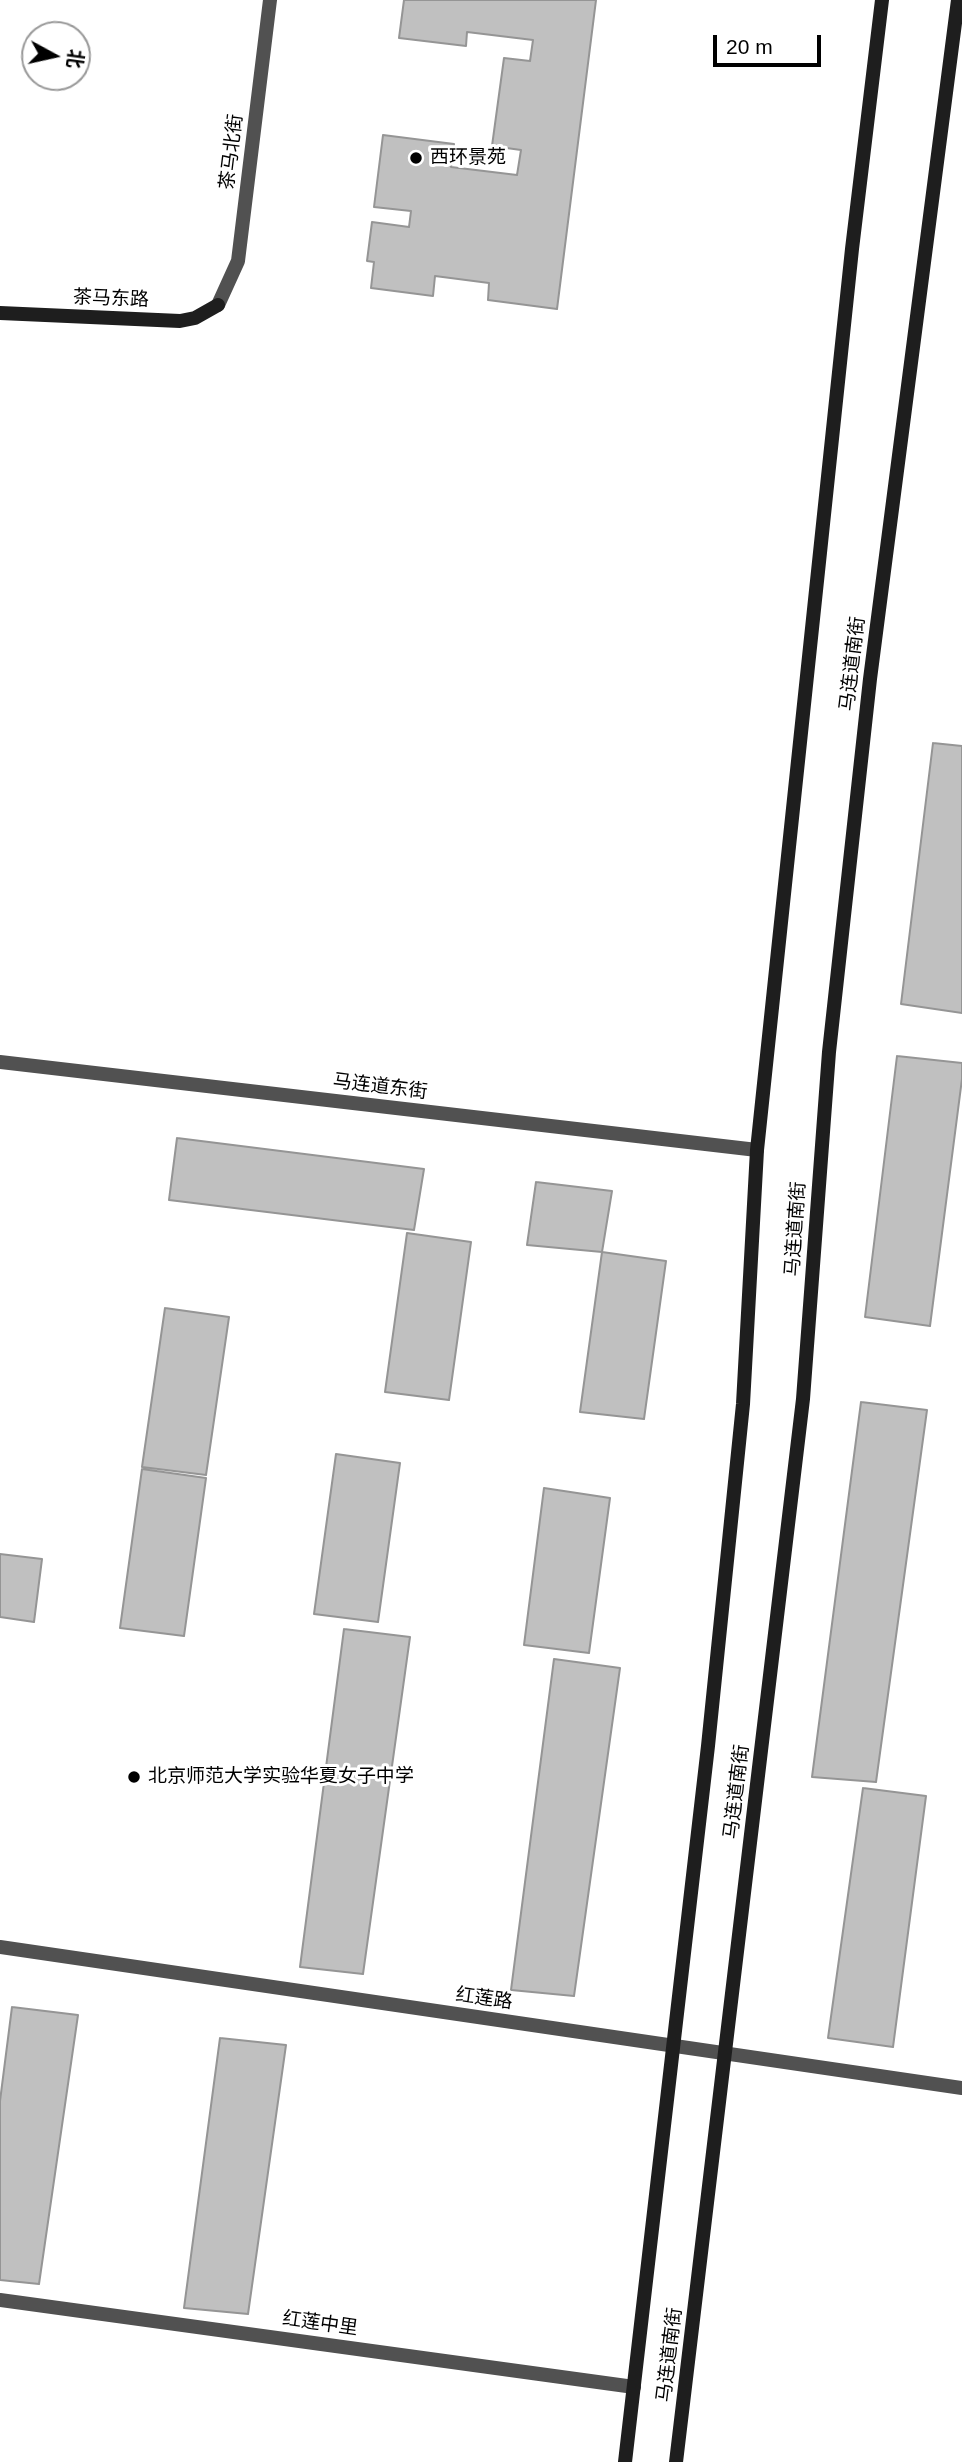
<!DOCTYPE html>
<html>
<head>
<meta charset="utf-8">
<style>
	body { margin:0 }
	#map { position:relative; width:962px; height:2462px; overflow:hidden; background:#fff; font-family:Arial,"Noto Sans SC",sans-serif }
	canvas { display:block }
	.north { position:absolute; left:21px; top:21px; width:70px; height:70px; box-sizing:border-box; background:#fff; border:2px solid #999; border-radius:50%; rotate:98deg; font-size:19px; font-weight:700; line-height:28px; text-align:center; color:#000 }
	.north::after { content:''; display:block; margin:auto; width:24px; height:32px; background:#000; clip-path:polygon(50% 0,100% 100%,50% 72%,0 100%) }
	.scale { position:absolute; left:713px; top:35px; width:108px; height:32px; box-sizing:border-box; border:4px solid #000; border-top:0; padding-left:9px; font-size:21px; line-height:24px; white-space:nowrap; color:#000; -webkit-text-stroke:5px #fff; paint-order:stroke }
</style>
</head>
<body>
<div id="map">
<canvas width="962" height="2462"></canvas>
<div class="north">北</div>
<div class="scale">20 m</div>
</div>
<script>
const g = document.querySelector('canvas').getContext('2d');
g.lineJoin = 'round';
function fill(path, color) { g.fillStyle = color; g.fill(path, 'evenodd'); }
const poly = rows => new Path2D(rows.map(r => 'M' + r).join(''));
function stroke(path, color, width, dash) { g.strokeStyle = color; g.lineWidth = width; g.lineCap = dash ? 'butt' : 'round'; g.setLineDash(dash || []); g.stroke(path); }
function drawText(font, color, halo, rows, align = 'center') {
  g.font = font + ' Arial,"Noto Sans SC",sans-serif'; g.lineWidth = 6; g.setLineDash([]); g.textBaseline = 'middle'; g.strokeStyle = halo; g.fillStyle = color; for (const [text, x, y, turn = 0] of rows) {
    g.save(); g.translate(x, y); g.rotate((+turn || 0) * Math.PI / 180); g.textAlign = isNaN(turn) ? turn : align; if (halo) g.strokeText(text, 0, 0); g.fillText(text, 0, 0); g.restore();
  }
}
const building = poly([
	[404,0,596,0,557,309,488,300,489,283,435,276,433,296,371,288,374,262,367,261,372,222,409,227,411,211,374,207,383,135,454,144,451,167,517,175,521,150,492,146,504,58,530,61,533,40,467,32,466,46,399,38,404,0],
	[933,743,962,746,962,1013,901,1004,933,743],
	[897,1056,962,1063,962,1079,930,1326,865,1317,897,1056],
	[177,1138,424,1169,414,1230,169,1200,177,1138],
	[536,1182,612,1191,602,1252,527,1245,536,1182],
	[407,1233,471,1242,449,1400,385,1392,407,1233],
	[602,1252,666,1261,644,1419,580,1412,602,1252],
	[165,1308,229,1317,206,1475,142,1467,165,1308],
	[861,1402,927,1410,876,1782,812,1777,861,1402],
	[336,1454,400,1463,378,1622,314,1614,336,1454],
	[142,1469,206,1478,184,1636,120,1628,142,1469],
	[544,1488,610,1498,589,1653,524,1645,544,1488],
	[0,1554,42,1559,34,1622,0,1617,0,1554],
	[344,1629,410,1637,363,1974,300,1967,344,1629],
	[554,1659,620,1668,574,1996,511,1990,554,1659],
	[863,1788,926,1796,893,2047,828,2038,863,1788],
	[12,2007,78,2015,39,2284,0,2280,0,2101,12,2007],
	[220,2038,286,2045,248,2314,184,2308,220,2038]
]);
const lane = poly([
	[0,2300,634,2387]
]);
const street = poly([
	[218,305,238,261,270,0],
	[0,1062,757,1150],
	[0,1947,962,2088]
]);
const secondary = poly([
	[0,313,180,321,195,318,218,305],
	[625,2462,708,1746,743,1404,757,1150,852,249,882,0],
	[676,2462,803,1399,829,1052,870,679,958,0]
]);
const markers = [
	[416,158,7,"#000"],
	[134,1777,7,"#000"]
];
const streetNames = [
	["茶马北街",232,152,-83],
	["茶马东路",111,299,2],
	["马连道南街",853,664,-83],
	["马连道东街",380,1087,7],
	["马连道南街",796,1229,-86],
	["马连道南街",737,1792,-83],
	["红莲路",484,1999,8],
	["红莲中里",320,2324,8],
	["马连道南街",670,2355,-83]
];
const poiNames = [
	["西环景苑",430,158],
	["北京师范大学实验华夏女子中学",148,1777]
];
fill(building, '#c0c0c0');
stroke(building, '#959595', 2);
stroke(lane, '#515151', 14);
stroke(street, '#515151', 14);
stroke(secondary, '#1e1e1e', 14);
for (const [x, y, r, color] of markers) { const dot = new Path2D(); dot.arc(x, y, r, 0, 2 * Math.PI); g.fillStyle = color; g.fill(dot); stroke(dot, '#fff', 2.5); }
drawText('19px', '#000', '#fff', streetNames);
drawText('19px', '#000', '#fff', poiNames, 'left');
</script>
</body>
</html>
